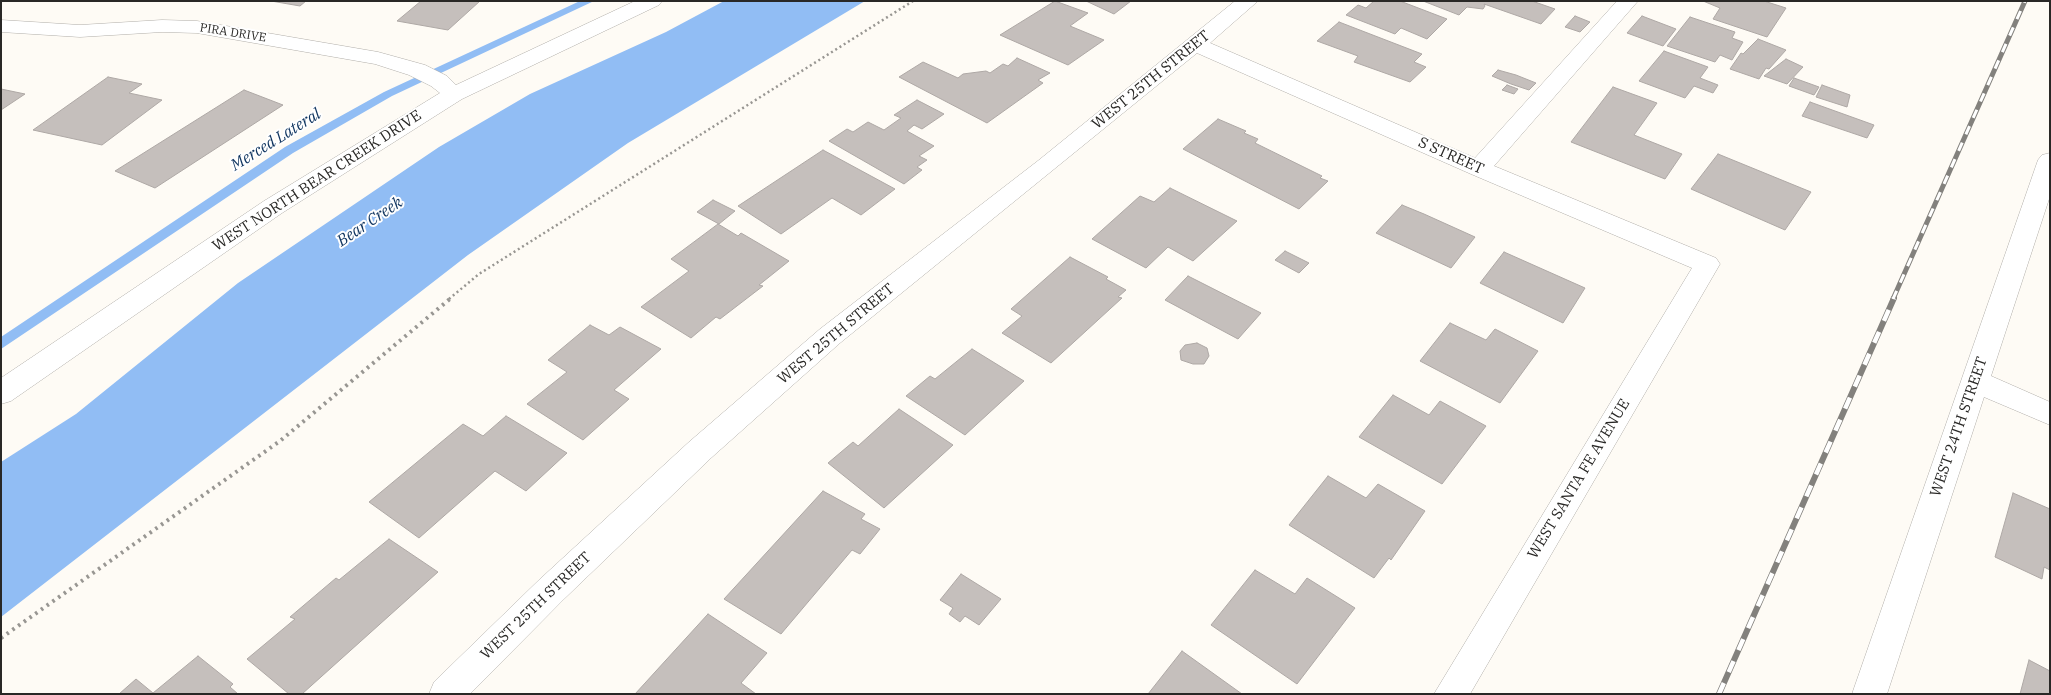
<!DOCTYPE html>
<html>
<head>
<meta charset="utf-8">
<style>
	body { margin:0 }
	#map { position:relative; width:2051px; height:695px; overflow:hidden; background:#fefbf5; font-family:"IBM Plex Serif",serif }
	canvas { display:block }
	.frame { position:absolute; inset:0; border:2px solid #292826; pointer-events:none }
</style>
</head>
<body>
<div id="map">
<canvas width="2051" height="695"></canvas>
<div class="frame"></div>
</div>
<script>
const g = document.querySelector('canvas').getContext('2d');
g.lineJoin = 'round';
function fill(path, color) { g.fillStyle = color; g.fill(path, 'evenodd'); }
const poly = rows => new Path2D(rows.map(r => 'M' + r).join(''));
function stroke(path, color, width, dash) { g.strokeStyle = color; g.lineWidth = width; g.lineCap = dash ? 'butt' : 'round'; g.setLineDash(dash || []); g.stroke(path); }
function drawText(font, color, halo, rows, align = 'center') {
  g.font = font + ' "IBM Plex Serif",serif'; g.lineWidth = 4; g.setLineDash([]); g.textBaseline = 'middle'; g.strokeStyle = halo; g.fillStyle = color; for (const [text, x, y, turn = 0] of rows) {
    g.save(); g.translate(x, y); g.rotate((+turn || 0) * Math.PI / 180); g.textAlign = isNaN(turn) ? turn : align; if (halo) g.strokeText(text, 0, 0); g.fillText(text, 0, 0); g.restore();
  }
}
const water = poly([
	[724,1,865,1,628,143,468,255,1,617,1,462,76,414,238,283,439,147,530,94,666,32]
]);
const stream = poly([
	[580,1,594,1,392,96,293,153,1,349,1,337,285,147,384,92,580,1]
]);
const building = poly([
	[271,1,306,1,300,6,271,1],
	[421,1,480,1,448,30,397,21,421,1],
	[1055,1,1088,13,1070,26,1104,40,1068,65,1000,35,1055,1],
	[1086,1,1131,1,1114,14,1086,1],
	[1374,1,1400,1,1447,19,1427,39,1401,28,1395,34,1346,15,1358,5,1366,8,1374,1],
	[1423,1,1532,1,1555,9,1541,24,1484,4,1485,6,1483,9,1467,7,1459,15,1423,1],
	[1703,1,1764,1,1786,8,1767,37,1713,19,1720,8,1703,1],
	[1575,16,1590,22,1580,32,1565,27,1575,16],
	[1642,16,1676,29,1663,46,1627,33,1642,16],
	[1690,17,1735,32,1732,38,1743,42,1732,60,1720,55,1715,62,1667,46,1690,17],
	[1339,22,1422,54,1414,62,1426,67,1410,82,1354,62,1358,56,1317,41,1339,22],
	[1758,39,1786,50,1769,69,1766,68,1759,79,1730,69,1741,53,1743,54,1758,39],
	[1664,51,1708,67,1700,78,1718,85,1713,93,1694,86,1685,98,1639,81,1664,51],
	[1017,58,1050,73,1038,80,1043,83,987,123,899,77,923,62,958,78,963,74,986,71,990,73,1003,64,1008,66,1017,58],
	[1786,59,1803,67,1787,84,1764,76,1786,59],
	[1498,70,1516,75,1536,83,1529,90,1511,84,1492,76,1498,70],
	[108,77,142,84,129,93,162,100,102,145,33,130,108,77],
	[1794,78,1819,87,1814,95,1789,86,1794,78],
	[1507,85,1518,89,1514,94,1502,90,1507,85],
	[1822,85,1850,95,1847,107,1816,97,1822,85],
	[1613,87,1657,103,1634,135,1682,154,1665,179,1571,142,1613,87],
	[1,89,25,94,1,110,1,89],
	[244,90,283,105,155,188,115,171,244,90],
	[917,100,944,114,922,129,914,125,907,131,934,146,919,156,927,160,917,167,922,170,904,184,829,141,847,129,853,132,868,122,884,130,901,118,894,115,917,100],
	[1810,102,1874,125,1867,138,1802,116,1810,102],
	[1218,119,1246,131,1244,133,1258,139,1255,143,1322,176,1320,178,1328,181,1299,209,1183,149,1218,119],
	[823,150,895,189,861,215,832,198,781,234,738,206,823,150],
	[1718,154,1811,192,1785,230,1691,189,1718,154],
	[1170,188,1237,221,1193,261,1168,247,1146,268,1092,239,1140,196,1154,202,1170,188],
	[713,200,735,211,719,224,697,212,713,200],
	[1402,205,1424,214,1475,237,1451,268,1376,233,1402,205],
	[718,224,738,236,741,233,789,261,759,285,763,286,720,319,716,317,691,338,641,307,689,271,671,259,718,224],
	[1285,251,1309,263,1299,273,1275,260,1285,251],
	[1504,252,1585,288,1563,323,1480,283,1504,252],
	[1070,257,1108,277,1106,279,1126,290,1118,297,1122,298,1051,363,1002,333,1022,316,1011,309,1070,257],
	[1188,276,1261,313,1238,339,1165,300,1188,276],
	[1450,323,1486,340,1495,329,1538,351,1500,403,1420,361,1450,323],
	[590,325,609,335,620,327,661,349,614,390,629,399,583,440,527,404,567,372,548,360,590,325],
	[1197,343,1207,348,1209,356,1204,364,1193,364,1181,360,1180,351,1185,345,1197,343],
	[972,349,1024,381,965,435,906,396,930,376,935,379,972,349],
	[1393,395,1429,415,1440,401,1486,426,1442,484,1359,437,1393,395],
	[899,409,953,445,884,508,828,463,853,442,858,446,899,409],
	[506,416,567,453,526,491,495,471,419,538,369,502,463,424,483,436,506,416],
	[1328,476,1366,498,1378,484,1425,511,1391,560,1389,558,1374,578,1289,525,1328,476],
	[823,491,865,514,861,519,880,529,860,554,852,550,781,634,724,599,823,491],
	[2013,493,2050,509,2050,570,2044,567,2042,579,1995,557,2013,493],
	[389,539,438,572,302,694,289,694,247,659,295,619,290,617,336,578,339,580,389,539],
	[1255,570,1295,594,1307,578,1355,608,1297,684,1211,625,1255,570],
	[961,574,1001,599,979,625,965,616,960,622,949,614,953,608,940,600,961,574],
	[708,614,767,653,741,683,756,694,635,694,708,614],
	[1182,651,1242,694,1148,694,1182,651],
	[198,656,233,684,230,687,238,694,119,694,136,679,153,693,198,656],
	[2029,660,2050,671,2050,694,2020,694,2029,660]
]);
const pathFar1 = poly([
	[449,299,479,274,913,1]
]);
const path = poly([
	[1,638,280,441,451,298]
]);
const minor = poly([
	[635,1,662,1,659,5,462,99,282,213,11,401,1,404,1,378,264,201,440,93,431,86,409,75,375,64,197,33,162,32,80,37,1,32,1,20,80,25,162,20,197,21,378,52,425,65,447,76,456,85,635,1],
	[1235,1,1258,1,1210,43,1475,158,1617,1,1638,1,1494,166,1716,258,1720,264,1470,694,1434,694,1692,268,1471,174,1197,53,840,343,711,458,563,600,470,694,429,694,434,682,539,580,689,442,820,329,1039,160,1235,1],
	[2050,153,2050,196,1991,376,2050,402,2050,425,1984,397,1887,694,1852,694,2038,160,2042,155,2050,153]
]);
const railFar1 = poly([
	[1893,299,2025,1]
]);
const rail = poly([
	[1719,694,1894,298]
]);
const farStreetnames = [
	["PIRA DRIVE",233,33,9]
];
const streetNames = [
	["WEST 25TH STREET",1151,80,-39],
	["S STREET",1451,156,24],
	["WEST NORTH BEAR CREEK DRIVE",317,181,-33],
	["WEST 25TH STREET",836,334,-40],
	["WEST 24TH STREET",1959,427,-71],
	["WEST SANTA FE AVENUE",1579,479,-59],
	["WEST 25TH STREET",536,606,-44]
];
const waterNames = [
	["Merced Lateral",276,140,-32],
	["Bear Creek",370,222,-34]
];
fill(water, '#91bdf4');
fill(stream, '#91bdf4');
fill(building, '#c5bfbc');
stroke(building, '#aea8a5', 1);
stroke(minor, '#b1aea9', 1);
stroke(pathFar1, '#989692', 2.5, [2, 3]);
stroke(path, '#989692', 4, [2.5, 4.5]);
fill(minor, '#fff');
stroke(railFar1, '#83817d', 5);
stroke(rail, '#83817d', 6);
stroke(railFar1, '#fff', 3, [9]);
stroke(rail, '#fff', 4.5, [12]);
drawText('12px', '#292826', '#fff', farStreetnames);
drawText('15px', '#292826', '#fff', streetNames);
drawText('italic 16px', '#0f345f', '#fff', waterNames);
</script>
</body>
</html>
